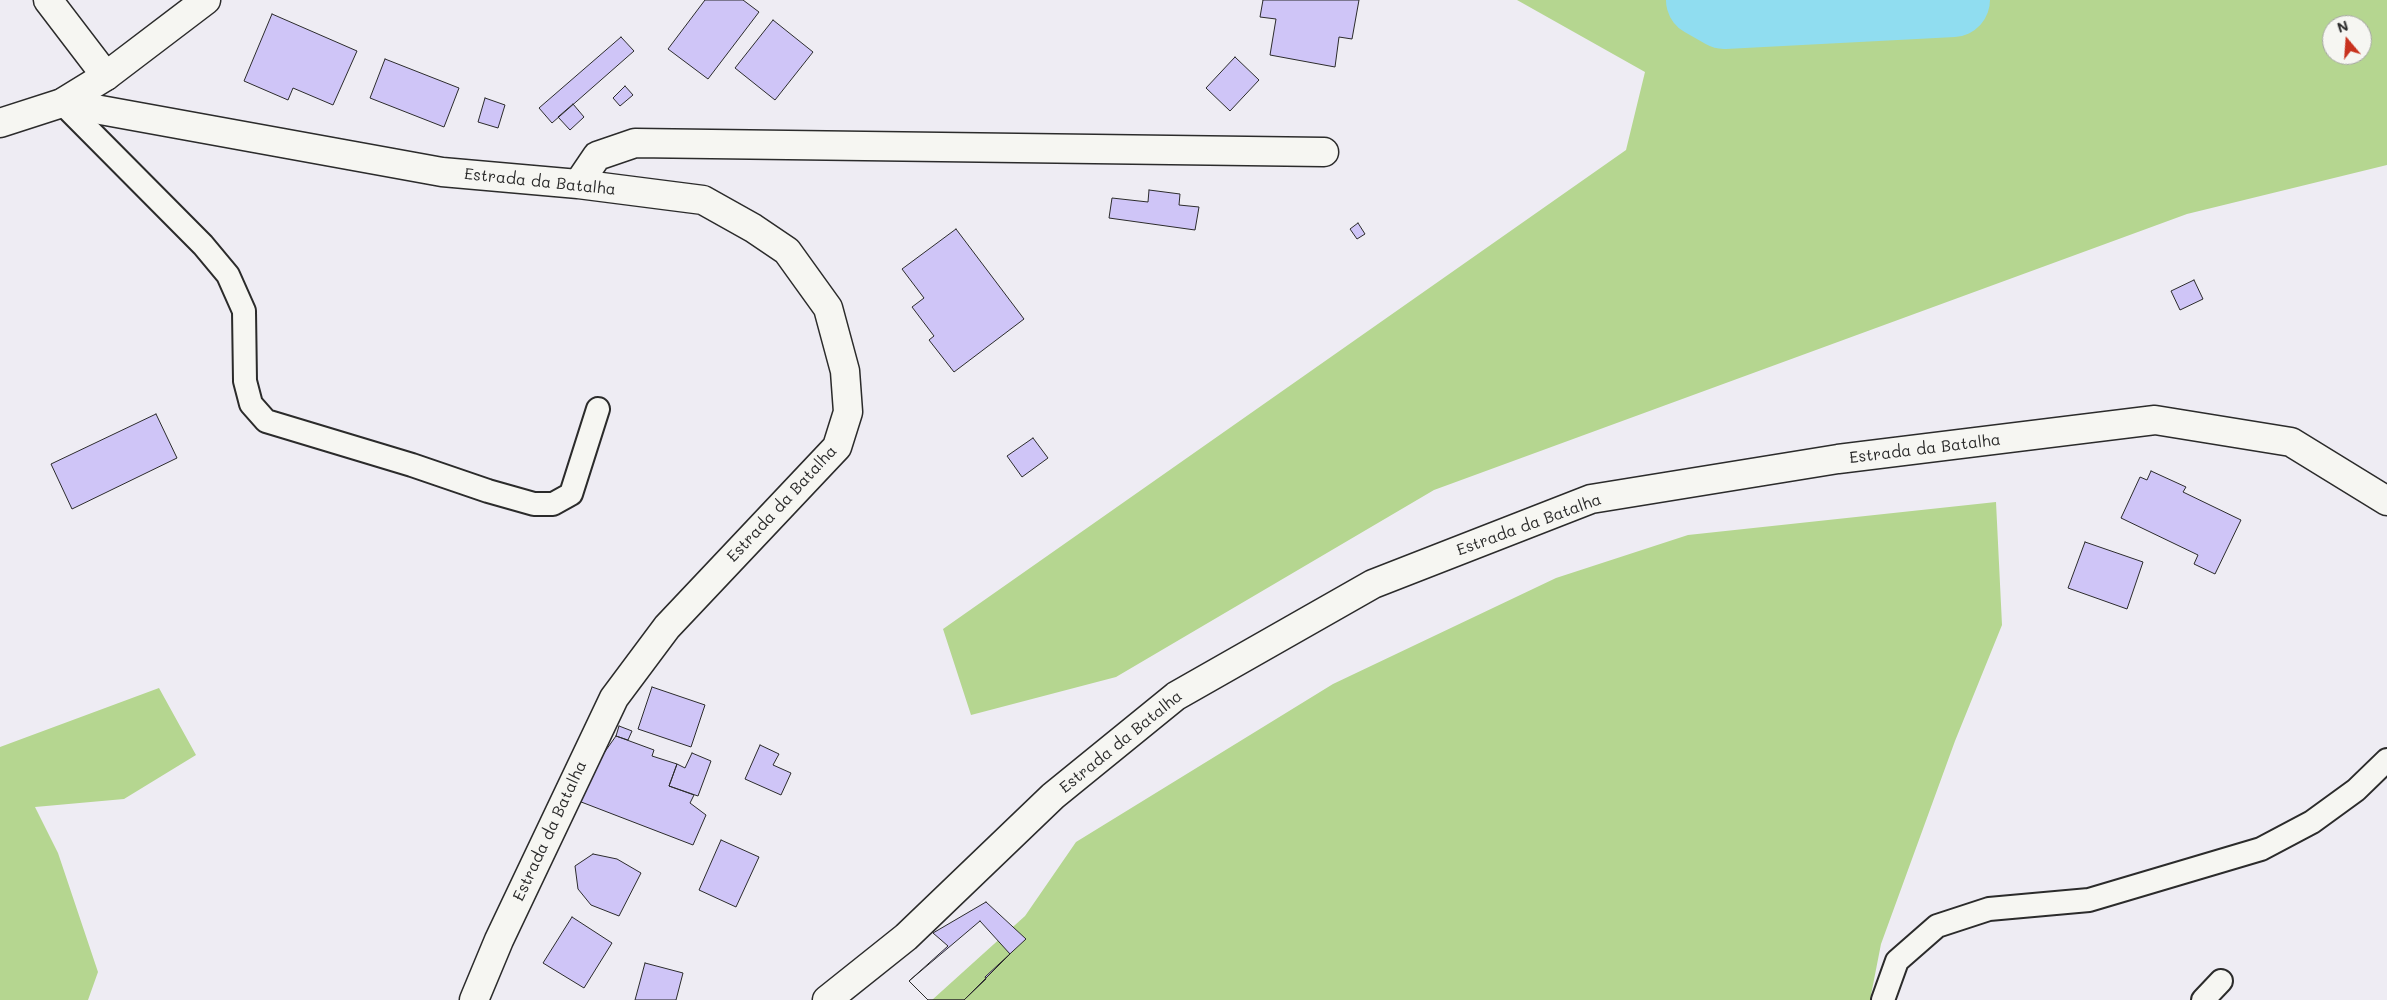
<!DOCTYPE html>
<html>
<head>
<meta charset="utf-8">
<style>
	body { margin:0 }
	#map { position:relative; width:2387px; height:1000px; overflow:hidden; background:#eeecf3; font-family:Mali,sans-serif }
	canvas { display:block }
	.north { position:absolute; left:2322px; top:15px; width:50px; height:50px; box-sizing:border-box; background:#f6f6f2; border:1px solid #a5a5a2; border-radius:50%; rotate:342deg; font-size:14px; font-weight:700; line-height:20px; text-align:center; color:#2b2b2b }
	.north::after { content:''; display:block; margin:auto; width:18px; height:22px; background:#c8321e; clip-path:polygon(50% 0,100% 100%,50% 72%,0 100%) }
</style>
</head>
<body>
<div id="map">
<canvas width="2387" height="1000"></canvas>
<div class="north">N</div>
</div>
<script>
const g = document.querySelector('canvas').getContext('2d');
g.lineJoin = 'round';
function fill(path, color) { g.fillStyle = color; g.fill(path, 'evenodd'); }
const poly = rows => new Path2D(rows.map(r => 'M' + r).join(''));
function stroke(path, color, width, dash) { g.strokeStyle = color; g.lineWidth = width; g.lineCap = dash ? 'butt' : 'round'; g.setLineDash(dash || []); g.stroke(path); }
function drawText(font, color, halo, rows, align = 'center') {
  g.font = font + ' Mali,sans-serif'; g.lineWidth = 5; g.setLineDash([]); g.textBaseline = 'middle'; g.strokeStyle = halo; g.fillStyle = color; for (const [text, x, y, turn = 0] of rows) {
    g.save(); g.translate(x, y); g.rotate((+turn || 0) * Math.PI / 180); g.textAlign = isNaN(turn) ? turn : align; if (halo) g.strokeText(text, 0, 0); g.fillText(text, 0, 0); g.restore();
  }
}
const green = poly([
	[1517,0,2387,0,2387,165,2187,214,1434,490,1116,677,971,715,943,629,1626,150,1645,72],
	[2332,25,2362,25,2362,55,2332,55],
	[1996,502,2002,625,1955,741,1881,944,1870,1000,932,1000,1025,916,1076,842,1333,684,1556,578,1688,535],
	[159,688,196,755,124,799,35,807,58,853,98,972,88,1000,0,1000,0,747]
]);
const river = poly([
	[1703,0,1724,12,1953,0]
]);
const building = poly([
	[705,0,743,0,759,12,708,79,668,49,705,0],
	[1263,0,1359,0,1352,39,1339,37,1335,67,1270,55,1276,19,1260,17,1263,0],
	[272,14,357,51,333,105,293,88,288,100,244,81,272,14],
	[773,20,813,52,775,100,735,68,773,20],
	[621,37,634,51,552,123,539,108,621,37],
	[1235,57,1259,80,1230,111,1206,88,1235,57],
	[385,59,459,88,444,127,370,98,385,59],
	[625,86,633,95,620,106,613,98,625,86],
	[485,98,505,105,498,128,478,122,485,98],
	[573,104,584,117,570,130,558,117,573,104],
	[1149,190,1180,194,1179,205,1199,207,1195,230,1109,218,1112,198,1148,202,1149,190],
	[1358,223,1365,234,1357,239,1350,229,1358,223],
	[956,229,1024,319,954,372,929,340,934,336,912,307,924,298,902,269,956,229],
	[2194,280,2203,299,2180,310,2171,291,2194,280],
	[156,414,177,458,72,509,51,464,156,414],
	[1033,438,1048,458,1022,477,1007,456,1033,438],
	[2151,471,2186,487,2183,492,2241,520,2215,574,2194,564,2198,555,2121,518,2140,477,2147,480,2151,471],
	[2085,542,2143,562,2127,609,2068,588,2085,542],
	[652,687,705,705,691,747,638,729,652,687],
	[619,726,632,731,628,740,616,736,619,726],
	[616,736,654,750,652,756,677,764,669,786,694,795,690,803,706,815,693,845,576,800,584,781,616,736],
	[760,745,779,754,773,765,791,773,781,795,745,779,760,745],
	[692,753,711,761,698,796,669,786,677,764,685,768,692,753],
	[721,840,759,857,736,907,699,890,721,840],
	[593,854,617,859,641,873,619,916,591,905,578,889,575,866,593,854],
	[986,902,1026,939,985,977,986,979,964,1000,928,1000,909,981,948,946,933,933,986,902],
	[572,917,612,943,584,988,543,963,572,917],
	[980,921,1010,954,964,1000,928,1000,909,981,980,921],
	[645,963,683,973,676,1000,635,1000,645,963]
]);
const lane = poly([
	[62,103,203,245,228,275,244,311,245,381,251,404,266,421,412,465,488,491,534,504,553,504,571,494,598,409],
	[1883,1000,1897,961,1937,926,1989,909,2089,900,2261,849,2312,822,2356,790,2387,760],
	[2203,1000,2221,981]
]);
const street = poly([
	[48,0,106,76],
	[62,103,442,172,578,184,703,200,753,228,787,251,828,308,845,371,848,412,837,447,667,627,614,698,499,940,474,1000],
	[578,184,597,156,635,143,1324,152],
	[827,1000,906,937,1053,796,1176,696,1373,584,1591,499,1838,459,2155,420,2291,442,2387,501]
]);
const secondary = poly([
	[0,123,62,103,106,76,206,0]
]);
const streetNames = [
	["Estrada da Batalha",540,182,6],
	["Estrada da Batalha",1925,449,-7],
	["Estrada da Batalha",782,504,-47],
	["Estrada da Batalha",1529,525,-20],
	["Estrada da Batalha",1121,742,-39],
	["Estrada da Batalha",550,831,-65]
];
fill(green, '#b5d690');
stroke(river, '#90ddf0', 74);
fill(building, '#cfc5f7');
stroke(building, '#2b2b2b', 1);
stroke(lane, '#2b2b2b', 26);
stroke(street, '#2b2b2b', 31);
stroke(secondary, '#2b2b2b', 31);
stroke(lane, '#f6f6f2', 22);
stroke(street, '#f6f6f2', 28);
stroke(secondary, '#f6f6f2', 28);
drawText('16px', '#2b2b2b', '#f6f6f2', streetNames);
</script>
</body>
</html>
